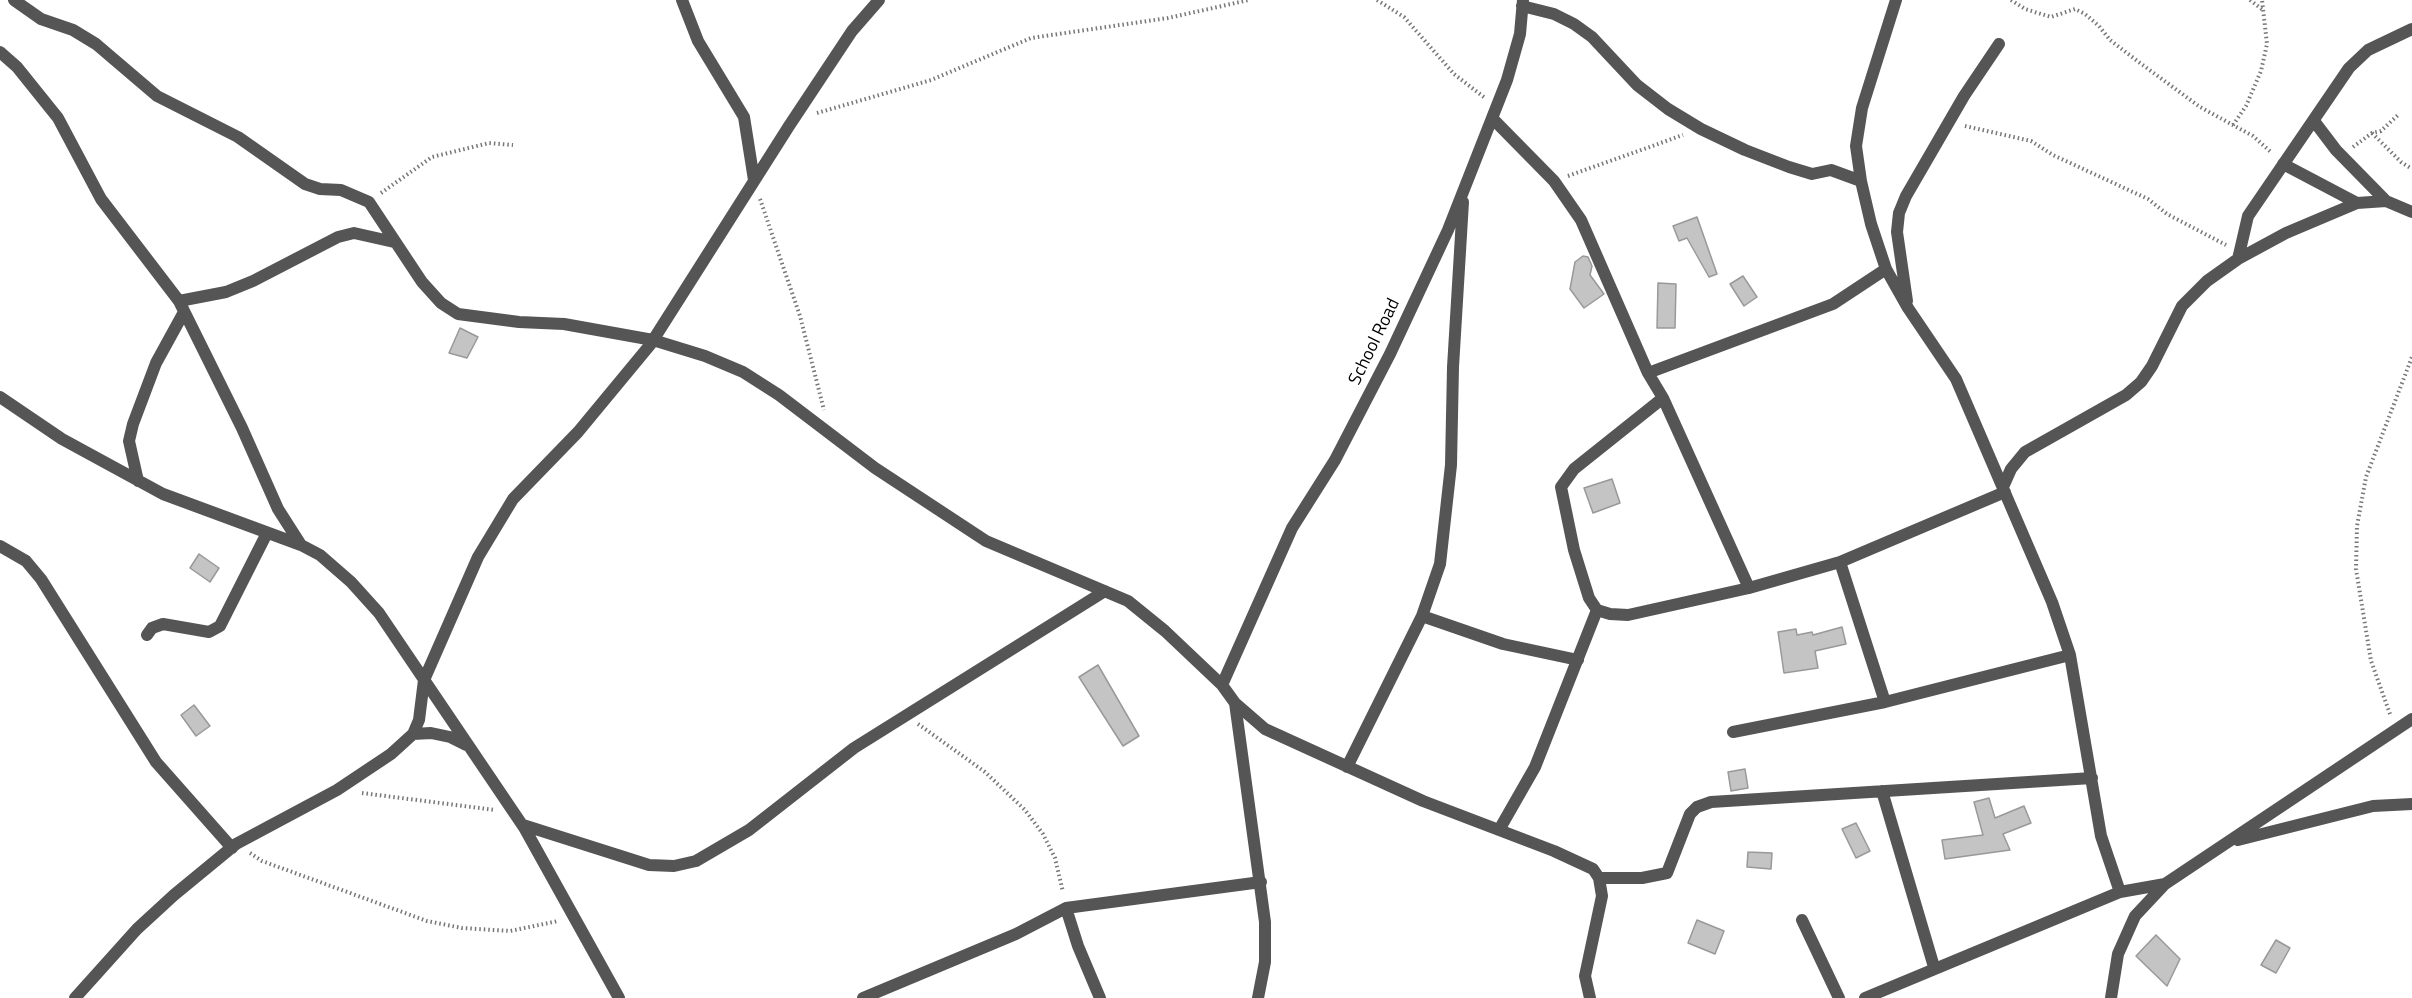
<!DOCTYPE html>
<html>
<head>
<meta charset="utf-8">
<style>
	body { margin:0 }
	canvas { display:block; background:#fff }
</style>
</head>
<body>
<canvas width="2412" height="998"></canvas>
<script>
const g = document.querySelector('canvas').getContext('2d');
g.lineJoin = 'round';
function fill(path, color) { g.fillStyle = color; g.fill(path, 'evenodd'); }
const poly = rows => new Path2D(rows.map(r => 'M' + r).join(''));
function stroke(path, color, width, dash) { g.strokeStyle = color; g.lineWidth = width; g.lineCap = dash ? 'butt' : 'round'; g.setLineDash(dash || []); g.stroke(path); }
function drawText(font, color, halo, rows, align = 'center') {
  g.font = font + ' "Titillium Web",sans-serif'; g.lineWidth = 6; g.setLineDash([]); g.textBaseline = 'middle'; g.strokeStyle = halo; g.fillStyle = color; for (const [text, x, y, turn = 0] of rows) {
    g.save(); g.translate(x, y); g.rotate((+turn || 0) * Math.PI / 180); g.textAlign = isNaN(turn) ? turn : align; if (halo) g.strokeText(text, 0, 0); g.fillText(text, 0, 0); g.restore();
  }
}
const building = poly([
	[1697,217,1717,274,1709,277,1687,238,1679,241,1673,226,1697,217],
	[1583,256,1588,257,1592,266,1590,275,1604,294,1584,308,1570,289,1575,262,1583,256],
	[1743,276,1757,297,1744,306,1730,284,1743,276],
	[1658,283,1676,284,1675,328,1657,328,1658,283],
	[460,328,478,337,467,358,449,353,460,328],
	[1612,479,1620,503,1593,513,1584,488,1612,479],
	[199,554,219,568,210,582,190,568,199,554],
	[1842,627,1846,644,1815,651,1818,668,1784,673,1778,632,1796,629,1797,635,1812,632,1813,635,1842,627],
	[1098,665,1139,736,1123,746,1079,677,1098,665],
	[194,705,210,726,196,736,181,715,194,705],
	[1745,769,1748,788,1731,791,1728,772,1745,769],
	[1989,798,1995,818,2024,806,2031,823,2003,834,2010,850,1945,859,1942,840,1983,835,1974,802,1989,798],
	[1856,823,1870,851,1856,858,1842,829,1856,823],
	[1748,852,1772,853,1771,869,1747,867,1748,852],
	[1697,920,1724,931,1715,954,1688,943,1697,920],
	[2156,935,2180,959,2167,986,2136,956,2156,935],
	[2276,940,2290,948,2276,973,2261,965,2276,940]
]);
const path = poly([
	[1377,0,1404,17,1454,74,1485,98],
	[2011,0,2025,9,2051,17,2075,9,2085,14,2099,26,2110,40,2140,63,2200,107,2253,136,2272,153],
	[2250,0,2263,10],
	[817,113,931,80,1031,38,1168,18,1249,0],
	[2233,125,2246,106,2261,71,2267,44,2262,0],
	[1965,126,2031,141,2053,155,2148,199,2167,214,2226,245],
	[2372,133,2401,162,2412,169],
	[2353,147,2372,133,2381,131,2399,114],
	[1568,176,1683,135],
	[381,193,432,157,489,143,513,145],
	[760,199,800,316,824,410],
	[2390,714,2371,661,2356,569,2357,526,2366,477,2412,357],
	[918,724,985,772,1025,810,1043,834,1055,858,1063,892],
	[362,793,495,810],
	[250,853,262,861,427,921,462,928,510,931,558,921]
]);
const street = poly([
	[14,0,41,19,73,30,96,44,157,96,238,137,305,184,320,189,341,190,369,202,422,282,441,303,458,314,519,322,564,324,653,340,705,356,743,372,779,395,875,468,986,541,1128,601,1165,631,1222,685,1235,703,1265,729,1423,801,1554,851,1593,869,1599,878,1602,896,1585,976,1590,998],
	[682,0,698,41,744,117,754,180],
	[1896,0,1862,108,1856,146,1861,181,1871,224,1886,269,1908,308,1956,379,2052,602,2070,655,2101,836,2120,892],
	[1522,6,1554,14,1574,24,1592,37,1637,85,1668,109,1701,129,1745,150,1789,167,1812,174,1831,170,1861,181],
	[0,52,17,67,58,118,101,199,179,301,242,428,278,509,301,545,320,555,351,582,379,613,525,829,619,998],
	[1493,119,1554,181,1581,220,1648,373,1663,398,1749,588],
	[2314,121,2336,150,2386,201],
	[2283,164,2357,203,2386,201,2412,212],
	[2238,259,2248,216,2349,68,2368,50,2412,29],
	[179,301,226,292,253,281,338,237,354,233,394,242],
	[1907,301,1897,232,1899,213,1906,196,1964,96,1999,44],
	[1648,373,1833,304,1886,269],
	[0,397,62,439,163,494,301,545],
	[1663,398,1574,469,1561,487,1574,550,1589,598,1597,610,1610,614,1628,615,1749,588,1840,562,2005,492],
	[138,481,129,441,133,424,156,363,184,312],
	[2003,487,2011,469,2025,452,2126,395,2141,382,2152,366,2182,306,2207,281,2238,259,2286,233,2357,203],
	[0,546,26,561,41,579,156,762,232,848],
	[1840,562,1885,702],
	[1422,616,1503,644,1578,660],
	[147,635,152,628,163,624,209,632,220,626,267,533],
	[1222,685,1292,528,1335,460,1390,354,1448,230,1507,80,1520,34,1523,0],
	[1235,703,1265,922,1265,962,1258,998],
	[1733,732,1885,702,2070,655],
	[413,734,431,733,450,737,466,745],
	[1347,767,1422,616,1440,564,1451,465,1453,367,1463,202],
	[1882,791,1934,967],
	[523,825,649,865,674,866,696,861,749,830,854,748,1105,591],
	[1499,830,1535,767,1597,610],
	[2238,840,2373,806,2412,804],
	[1599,878,1642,878,1667,873,1690,814,1697,807,1711,802,2092,778],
	[1066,908,1078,946,1100,998],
	[1802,920,1839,998],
	[75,998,137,929,174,895,236,844,337,790,391,754,413,734,419,720,424,680,478,557,513,499,578,432,650,345,789,126,852,31,879,0],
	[863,998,1016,934,1066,908,1261,882],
	[1865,998,2120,892,2165,884],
	[2111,998,2118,954,2135,916,2165,884,2412,719]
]);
const streetNames = [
	["School Road",1375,342,-64]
];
fill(building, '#c4c4c4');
stroke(building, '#999', 1.5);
stroke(path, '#777', 4, [1.5, 3]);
stroke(street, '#555', 12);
drawText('18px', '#000', '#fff', streetNames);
</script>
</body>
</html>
